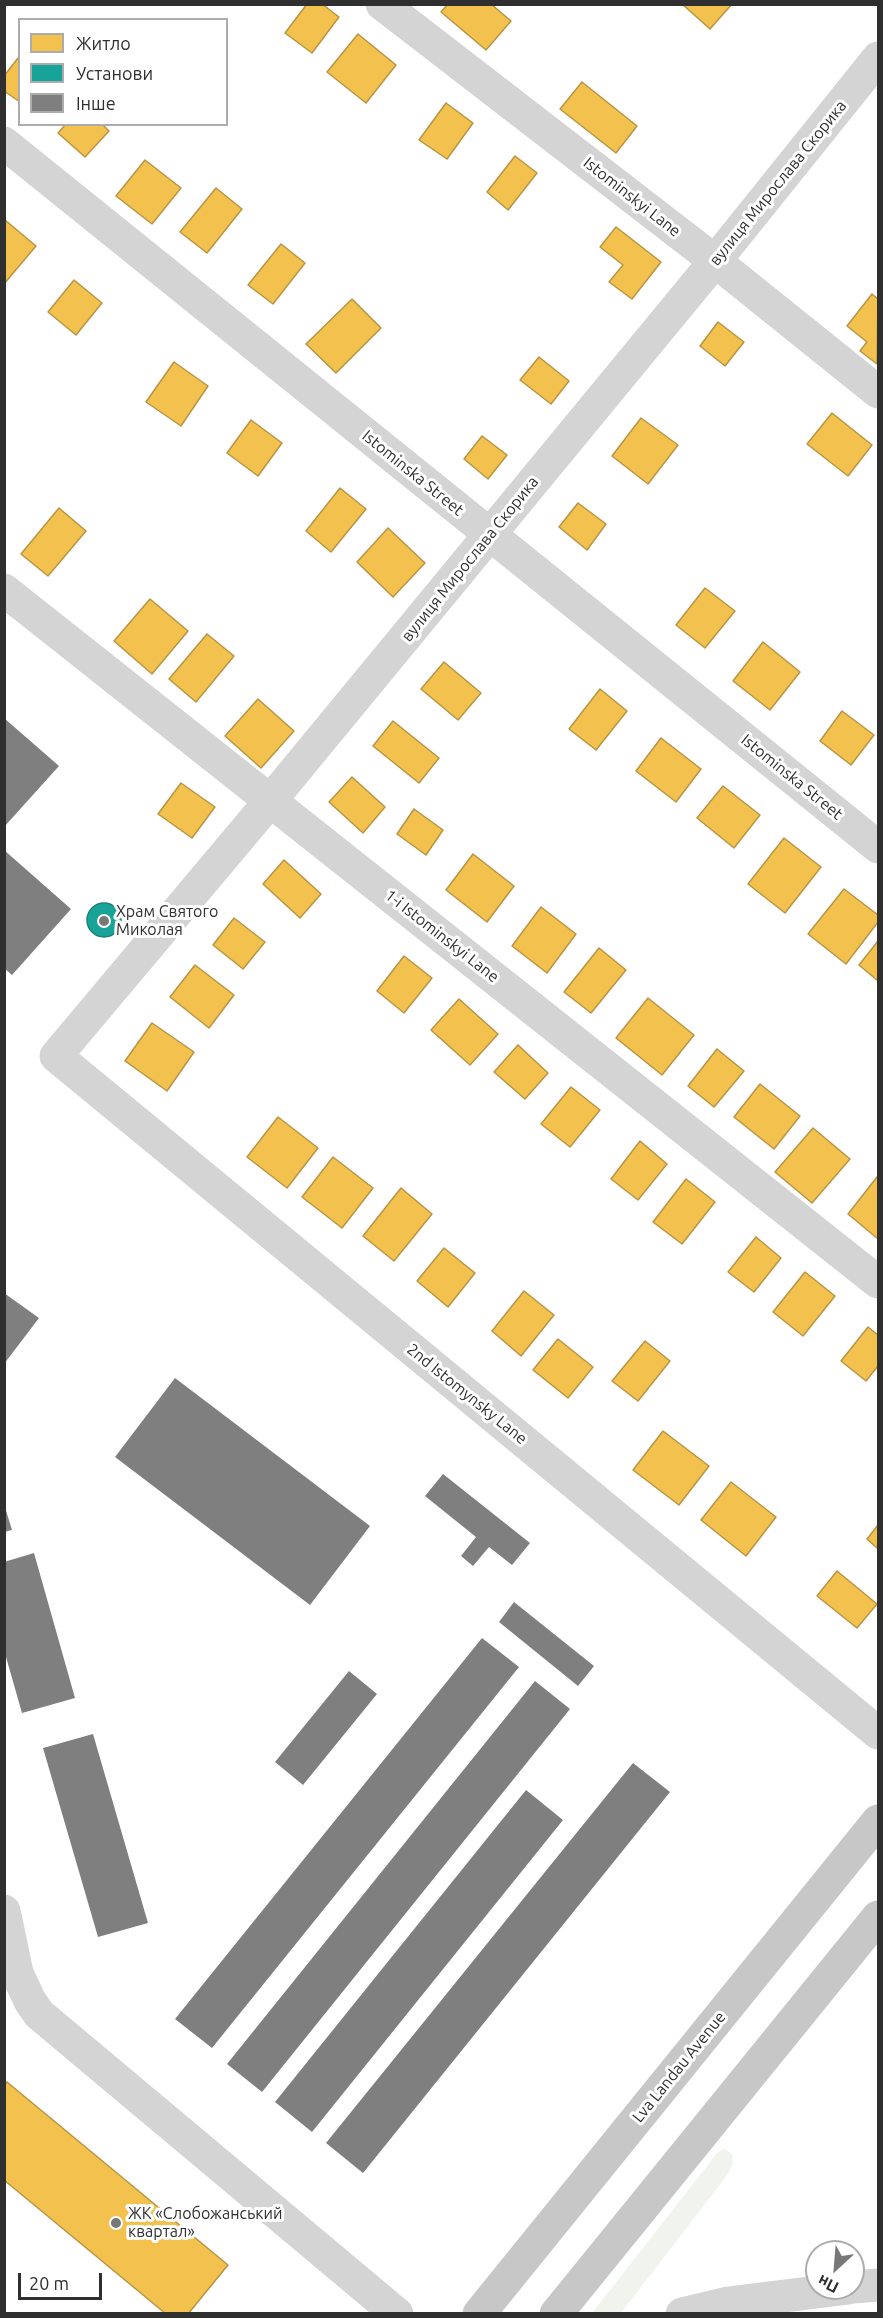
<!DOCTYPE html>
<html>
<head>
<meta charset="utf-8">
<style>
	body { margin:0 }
	#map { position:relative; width:883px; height:2318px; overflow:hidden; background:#fff; font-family:Ubuntu,sans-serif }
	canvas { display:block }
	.frame { position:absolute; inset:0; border:6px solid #2f2f2f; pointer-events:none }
	.legend { position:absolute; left:18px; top:18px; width:210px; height:108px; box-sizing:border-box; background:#fff; border:2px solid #acacac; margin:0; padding:8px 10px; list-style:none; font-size:18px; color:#2f2f2f }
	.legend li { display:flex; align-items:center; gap:12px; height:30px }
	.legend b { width:30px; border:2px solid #acacac }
	.north { position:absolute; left:805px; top:2240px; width:60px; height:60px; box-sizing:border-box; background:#fff; border:2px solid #acacac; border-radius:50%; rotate:206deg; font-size:16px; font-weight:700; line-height:24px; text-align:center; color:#2f2f2f }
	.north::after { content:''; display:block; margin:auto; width:21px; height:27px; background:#787878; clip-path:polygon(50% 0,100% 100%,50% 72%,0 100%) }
	.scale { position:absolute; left:18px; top:2273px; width:84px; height:27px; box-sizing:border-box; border:3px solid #2f2f2f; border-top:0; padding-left:8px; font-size:18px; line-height:21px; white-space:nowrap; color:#2f2f2f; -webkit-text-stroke:4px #fff; paint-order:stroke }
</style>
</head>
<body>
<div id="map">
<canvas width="883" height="2318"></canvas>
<div class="frame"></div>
<ul class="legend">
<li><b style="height:16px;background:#f2c14e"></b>Житло</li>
<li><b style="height:16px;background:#17a398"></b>Установи</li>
<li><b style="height:16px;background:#7f7f7f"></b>Інше</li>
</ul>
<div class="north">Пн</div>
<div class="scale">20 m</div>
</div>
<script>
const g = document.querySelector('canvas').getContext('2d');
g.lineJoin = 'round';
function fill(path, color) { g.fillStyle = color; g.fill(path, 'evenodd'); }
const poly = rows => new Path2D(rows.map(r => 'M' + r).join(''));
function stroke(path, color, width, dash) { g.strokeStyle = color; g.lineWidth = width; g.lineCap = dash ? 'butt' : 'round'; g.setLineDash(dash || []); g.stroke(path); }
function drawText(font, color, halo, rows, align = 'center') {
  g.font = font + ' Ubuntu,sans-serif'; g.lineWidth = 6; g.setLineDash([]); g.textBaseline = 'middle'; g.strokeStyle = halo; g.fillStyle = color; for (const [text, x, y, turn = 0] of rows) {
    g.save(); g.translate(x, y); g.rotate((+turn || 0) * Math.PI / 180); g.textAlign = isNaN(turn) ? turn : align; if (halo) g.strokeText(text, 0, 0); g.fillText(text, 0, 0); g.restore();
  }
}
const green = poly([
	[725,2149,732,2154,733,2163,728,2174,621,2313,592,2313,718,2152]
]);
const homes = poly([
	[307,4,322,4,339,17,312,53,285,33,307,4],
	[448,4,491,4,511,21,486,50,441,12,448,4],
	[682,4,732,4,710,29,682,4],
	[358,34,396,65,366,103,327,72,358,34],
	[18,58,20,59,20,102,4,91,4,76,18,58],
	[582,82,637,126,616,153,560,109,582,82],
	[446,103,473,123,447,159,419,140,446,103],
	[66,124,102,124,109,131,85,157,58,133,66,124],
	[515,156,537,173,508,210,487,192,515,156],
	[145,160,181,188,152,224,116,196,145,160],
	[216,188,242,209,207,253,180,232,216,188],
	[5,220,36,246,4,284,4,221,5,220],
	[616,227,661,262,632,299,609,282,623,265,600,247,616,227],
	[281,244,305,263,273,304,248,285,281,244],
	[74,280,102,303,76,335,48,312,74,280],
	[872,294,878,299,877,364,860,351,867,342,847,326,872,294],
	[352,299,381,328,336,373,306,344,352,299],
	[718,322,744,342,725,366,700,346,718,322],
	[539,357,569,381,551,404,520,380,539,357],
	[174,362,208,386,181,426,146,402,174,362],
	[832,413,872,445,848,476,807,444,832,413],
	[641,418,678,445,648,484,612,456,641,418],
	[251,420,282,443,258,476,227,453,251,420],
	[482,436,507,455,488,479,464,459,482,436],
	[340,488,366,509,331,552,306,531,340,488],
	[578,503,606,524,587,550,559,527,578,503],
	[59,508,86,531,48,576,21,554,59,508],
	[388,528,425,563,393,597,357,562,388,528],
	[705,588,735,611,705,648,676,625,705,588],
	[150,599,188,631,152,674,114,641,150,599],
	[207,634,234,656,196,702,169,679,207,634],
	[763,642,800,672,770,710,733,681,763,642],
	[444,662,481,693,458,720,421,689,444,662],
	[600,689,627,711,596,750,569,729,600,689],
	[258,699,294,731,261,768,225,736,258,699],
	[842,711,874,735,851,765,820,741,842,711],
	[393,721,439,758,419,783,373,746,393,721],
	[661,738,701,769,676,802,636,771,661,738],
	[352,777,385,807,363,833,329,802,352,777],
	[181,783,215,807,192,838,158,814,181,783],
	[723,786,760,815,734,848,697,818,723,786],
	[414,809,443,830,426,855,397,834,414,809],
	[784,838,821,867,785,913,748,884,784,838],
	[473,854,514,886,487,922,446,890,473,854],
	[284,860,321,894,300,918,263,884,284,860],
	[844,889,878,915,878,922,846,964,808,934,844,889],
	[541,907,576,934,547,973,512,946,541,907],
	[234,918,265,942,243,969,213,945,234,918],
	[878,941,878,981,859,965,878,941],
	[599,948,626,970,591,1013,564,992,599,948],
	[404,956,432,978,404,1013,377,991,404,956],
	[195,965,234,995,209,1028,170,997,195,965],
	[648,998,694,1035,662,1075,616,1038,648,998],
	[459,999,498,1034,470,1065,431,1030,459,999],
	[152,1023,194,1052,167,1091,125,1061,152,1023],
	[518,1045,548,1073,525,1099,494,1072,518,1045],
	[717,1049,744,1071,714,1107,688,1086,717,1049],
	[760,1084,800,1116,774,1149,734,1117,760,1084],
	[571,1087,600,1110,570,1147,541,1124,571,1087],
	[278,1117,318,1148,287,1188,247,1157,278,1117],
	[813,1128,850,1159,812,1203,775,1172,813,1128],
	[640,1141,667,1164,638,1200,611,1179,640,1141],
	[333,1157,373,1188,342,1228,302,1197,333,1157],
	[877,1177,878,1178,878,1239,848,1214,877,1177],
	[686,1179,715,1202,682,1244,653,1222,686,1179],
	[401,1188,432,1214,394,1261,363,1236,401,1188],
	[756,1237,781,1258,754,1292,728,1272,756,1237],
	[444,1248,475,1273,448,1307,417,1281,444,1248],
	[805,1272,835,1296,803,1336,773,1312,805,1272],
	[524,1291,554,1315,521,1356,492,1331,524,1291],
	[868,1327,878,1335,878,1366,866,1381,841,1361,868,1327],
	[558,1339,593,1367,568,1398,533,1370,558,1339],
	[645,1341,670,1361,638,1401,612,1381,645,1341],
	[663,1431,709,1466,679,1505,633,1470,663,1431],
	[731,1482,776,1517,746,1556,701,1520,731,1482],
	[878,1525,878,1549,867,1539,878,1525],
	[837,1571,877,1604,857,1628,817,1596,837,1571],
	[7,2082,228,2265,188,2314,166,2314,4,2180,4,2085,7,2082]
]);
const public = poly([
	'87 920a17 17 0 1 1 34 0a17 17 0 1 1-34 0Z'
]);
const building = poly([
	[4,718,59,766,4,827],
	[4,850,71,909,12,975,4,968],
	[4,1293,39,1318,4,1364],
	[175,1378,370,1526,310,1605,115,1457],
	[443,1474,530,1543,512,1565,489,1547,473,1566,461,1556,476,1537,425,1496],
	[4,1504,12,1530,4,1532],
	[34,1553,75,1698,22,1713,4,1650,4,1562],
	[514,1602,594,1666,578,1686,499,1622],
	[482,1638,519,1667,212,2048,175,2019],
	[349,1671,377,1694,303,1785,275,1762],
	[535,1681,570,1709,262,2092,227,2064],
	[93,1734,148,1923,98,1937,43,1748],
	[633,1763,670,1792,363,2173,326,2143],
	[526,1790,563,1820,312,2132,275,2102]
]);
const minor = poly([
	[382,4,715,261,878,392],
	[878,58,715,261,271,800,56,1056,878,1733],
	[4,143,878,847],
	[4,590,878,1282],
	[4,1911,17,1973,30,2001,39,2014,397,2314],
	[853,2287,878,2285],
	[682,2314,728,2303,849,2288]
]);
const major = poly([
	[479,2314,878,1821],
	[556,2314,878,1917]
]);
const markers = [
	[104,921,6,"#787878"],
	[116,2223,6,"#787878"]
];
const streetNames = [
	["вулиця Мирослава Скорика",778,183,-51],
	["Istominskyi Lane",632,197,38],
	["Istominska Street",413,473,39],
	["вулиця Мирослава Скорика",470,559,-51],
	["Istominska Street",792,777,39],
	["1-i Istominskyi Lane",442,936,38],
	["2nd Istomynsky Lane",467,1394,39],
	["Lva Landau Avenue",679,2067,-51]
];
const poiNames = [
	["Храм Святого",116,912],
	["Миколая",116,930],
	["ЖК «Слобожанський",128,2214],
	["квартал»",128,2232]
];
fill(green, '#f1f4ed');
fill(homes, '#f2c14e');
stroke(homes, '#b89545', 1.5);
fill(public, '#17a398');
stroke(public, '#1e8078', 1.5);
fill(building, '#7f7f7f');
stroke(minor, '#d4d4d4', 33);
stroke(major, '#c7c7c7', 33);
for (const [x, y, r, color] of markers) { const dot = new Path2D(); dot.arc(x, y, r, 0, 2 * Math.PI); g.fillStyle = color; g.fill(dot); stroke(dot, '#fff', 2); }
drawText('16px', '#2f2f2f', '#fff', streetNames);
drawText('16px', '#2f2f2f', '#fff', poiNames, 'left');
</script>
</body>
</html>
